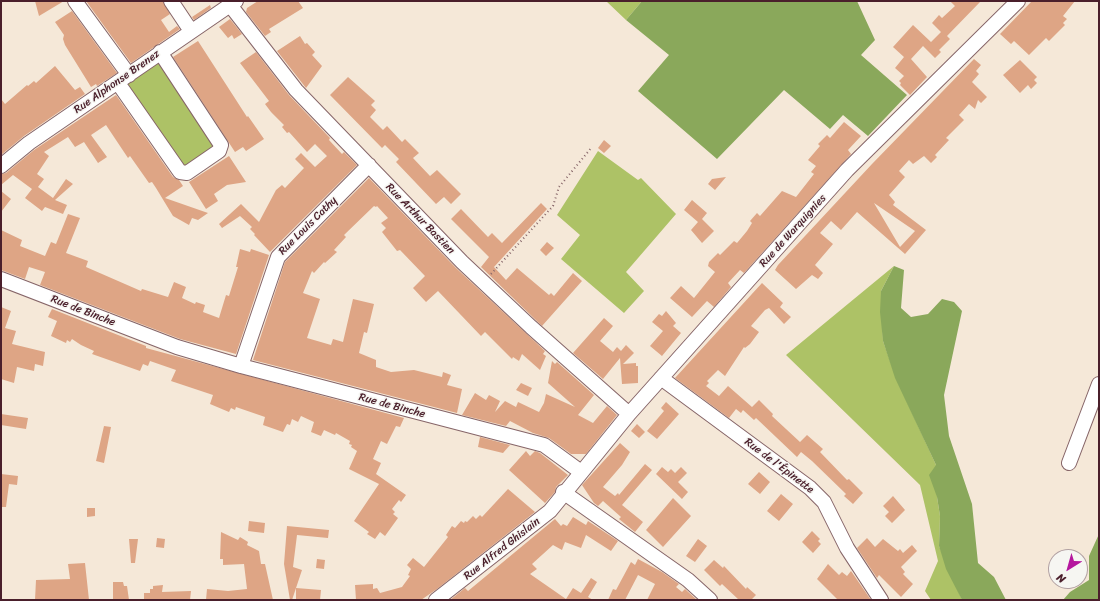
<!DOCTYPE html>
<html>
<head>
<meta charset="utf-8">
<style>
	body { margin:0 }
	#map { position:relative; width:1100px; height:601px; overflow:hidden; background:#f5e8d8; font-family:Sriracha,sans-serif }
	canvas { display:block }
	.frame { position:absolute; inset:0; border:2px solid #4a1f2b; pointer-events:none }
	.north { position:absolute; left:1048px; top:549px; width:40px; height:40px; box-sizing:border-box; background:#f6f6f2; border:1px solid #b1a0a2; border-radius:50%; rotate:217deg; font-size:11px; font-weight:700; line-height:16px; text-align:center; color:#4a1f2b }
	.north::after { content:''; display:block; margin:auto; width:14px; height:18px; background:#b5179e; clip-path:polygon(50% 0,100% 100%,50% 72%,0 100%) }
</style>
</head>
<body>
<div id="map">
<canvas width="1100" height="601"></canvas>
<div class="frame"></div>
<div class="north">N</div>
</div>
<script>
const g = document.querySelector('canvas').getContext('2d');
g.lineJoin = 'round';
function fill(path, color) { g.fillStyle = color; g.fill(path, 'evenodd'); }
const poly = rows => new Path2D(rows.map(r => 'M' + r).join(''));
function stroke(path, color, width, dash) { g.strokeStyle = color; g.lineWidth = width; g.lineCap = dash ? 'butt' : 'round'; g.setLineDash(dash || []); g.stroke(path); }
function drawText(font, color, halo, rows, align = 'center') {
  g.font = font + ' Sriracha,sans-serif'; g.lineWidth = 3; g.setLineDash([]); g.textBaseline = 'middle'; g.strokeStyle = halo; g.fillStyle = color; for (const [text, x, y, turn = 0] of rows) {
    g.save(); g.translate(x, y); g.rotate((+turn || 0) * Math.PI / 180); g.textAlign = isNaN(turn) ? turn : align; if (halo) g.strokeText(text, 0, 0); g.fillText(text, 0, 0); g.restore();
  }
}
const green = poly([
	[606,1,642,1,626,20],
	[160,52,221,145,187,173,118,83],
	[598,151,638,180,641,178,676,214,626,272,644,291,624,313,561,259,580,235,557,215],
	[894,266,881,291,883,341,896,378,936,465,937,497,940,516,939,546,962,600,931,600,925,591,938,561,920,485,786,355]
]);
const forest = poly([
	[642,1,857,1,875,40,861,55,907,95,868,136,843,115,830,129,784,90,717,159,638,91,669,55,626,20],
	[894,266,904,270,901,308,911,317,928,314,942,299,954,302,962,311,944,395,949,436,972,504,978,563,994,577,1006,600,962,600,946,569,939,546,940,516,937,497,929,475,936,465,895,378,883,341,880,312,881,291],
	[1099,534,1099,600,1063,600,1070,592,1089,580,1089,556]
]);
const building = poly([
	[35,1,64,1,39,16],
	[86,1,163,1,170,14,161,20,169,32,177,26,180,29,131,63],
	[258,1,298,1,303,8,269,29,271,32,265,36,246,12,247,8],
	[950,1,981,1,947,36,950,39,939,50,941,52,935,58,923,46,911,59,927,77,910,95,900,85,901,83,899,81,904,76,895,68,904,57,893,47,913,25,931,42,941,32,932,23,939,15,942,18,955,6],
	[1032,1,1075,1,1063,16,1067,19,1063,23,1065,25,1049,41,1046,38,1029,55,1014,41,1011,44,1000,34],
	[210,5,211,8,194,20,192,17],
	[72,11,117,73,97,86,96,84,91,87,65,45,63,39,64,35,55,22],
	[230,19,242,34,234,39,232,35,228,38,219,27],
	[300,36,305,44,307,43,315,52,312,55,322,66,306,88,277,51],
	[198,41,247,117,248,116,264,139,246,151,243,147,235,152,173,57],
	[256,52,289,95,330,138,329,140,342,154,344,152,357,165,270,252,254,235,255,234,250,229,252,227,240,216,222,228,219,224,241,204,259,222,276,190,282,185,285,188,304,168,295,159,301,153,315,167,327,156,315,144,307,152,289,132,287,133,282,127,284,125,271,112,265,104,269,101,240,63],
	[974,59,981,65,976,71,979,74,972,82,987,97,981,103,978,100,975,109,969,104,959,115,964,120,946,138,949,140,935,155,937,157,931,163,924,156,913,164,909,160,899,171,905,177,889,195,895,202,893,205,926,230,905,254,857,212,841,230,831,221,820,233,833,244,815,265,823,273,818,279,812,275,796,289,775,270,778,265,872,164],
	[874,203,915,231,900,247],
	[1020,60,1037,77,1034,80,1037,83,1031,89,1028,85,1020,93,1003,75],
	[55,66,75,90,80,87,85,94,24,136,1,155,1,99,5,104,27,85,28,86,34,81,36,83],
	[348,77,375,101,371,105,376,110,370,117,383,130,387,126,402,142,405,139,419,153,413,158,430,176,437,170,461,194,451,204,444,197,436,204,396,162,399,159,385,145,382,148,330,95],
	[116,95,173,177,179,180,183,186,165,198,208,213,198,220,192,218,189,225,173,216,156,188,152,182,149,183,130,156,128,158,106,125,91,135,107,157,98,163,84,142,75,147,68,137,44,152,49,156,37,174,44,179,38,187,53,198,66,179,73,184,55,200,67,205,63,214,45,207,42,211,25,198,32,189,13,175,1,185,1,174,6,173,34,150],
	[844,122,861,136,848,150,851,154,744,273,740,270,728,283,731,287,714,307,707,301,692,317,670,298,681,286,694,298,715,272,708,266,709,262,718,253,720,255,734,241,737,243,747,231,752,223,750,221,757,213,760,216,782,191,796,197,814,174,811,172,816,166,808,160,820,146,818,144,827,135,830,138],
	[604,140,611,146,604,153,598,148],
	[229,156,246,182,227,185,214,194,218,201,206,209,189,182],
	[726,177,715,190,708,184,712,179],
	[369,178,456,268,545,351,543,354,546,356,540,370,522,354,519,361,513,357,512,359,485,332,481,336,438,291,426,302,413,288,425,276,400,250,397,251,382,232,386,228,381,223,388,218,377,206,376,207,374,206,344,235,346,237,334,250,337,252,325,263,324,262,314,273,312,271,303,293,320,299,307,338,331,345,333,339,343,342,353,299,374,304,367,333,364,332,359,353,376,360,376,367,391,372,414,370,442,377,443,372,451,375,447,385,462,389,457,413,253,360,285,262],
	[1,191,11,199,1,212],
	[692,200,707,213,702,219,714,231,702,243,691,230,698,222,684,210],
	[541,203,547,209,494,267,506,280,517,268,549,295,551,293,554,296,573,273,582,281,542,326,481,267,489,257,451,219,461,209,488,237,492,233,502,243],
	[68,214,80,218,66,253,88,261,86,267,141,291,142,289,168,297,174,282,186,287,182,298,195,304,196,302,205,305,203,312,219,318,226,295,229,296,238,267,236,267,240,249,250,252,251,249,269,255,236,354,180,339,40,285,45,272,29,267,25,279,1,270,1,230,22,240,20,246,45,256,51,242,56,244],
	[547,242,554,248,546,256,540,250],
	[762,283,783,303,780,307,791,317,784,324,769,308,765,310,751,326,759,332,750,344,745,348,744,347,725,376,718,370,707,381,709,383,706,386,719,396,728,386,752,407,759,400,773,414,772,416,800,442,807,435,823,449,820,452,847,480,849,479,863,493,853,504,844,496,846,494,812,461,801,452,797,457,756,418,754,420,743,410,741,413,736,409,729,418,675,378],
	[1,307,11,311,5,328,16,331,12,344,45,352,43,366,35,364,34,371,17,367,14,383,1,379],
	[52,309,146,346,146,348,404,418,400,427,396,426,387,444,381,441,373,459,381,463,376,474,406,495,401,502,399,500,392,509,395,512,393,514,398,518,385,536,380,532,375,539,367,534,369,532,354,521,379,484,349,469,357,451,351,447,352,445,349,444,350,441,336,433,335,435,324,430,321,436,311,432,314,422,301,416,298,422,292,419,290,425,287,424,283,432,263,425,265,417,236,407,235,410,231,408,229,412,210,404,213,395,171,381,176,370,150,361,148,366,143,364,140,371,92,354,94,351,81,345,72,339,70,342,67,340,66,343,51,336,57,321,48,317],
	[666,311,676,323,673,326,681,333,662,356,650,346,663,331,652,322,659,314,662,316],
	[604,318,613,326,600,341,613,352,617,347,621,351,626,345,634,353,623,364,636,363,636,366,638,366,638,383,622,384,620,358,603,379,573,353],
	[552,361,555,364,557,362,594,395,578,415,593,423,607,406,617,415,586,454,571,454,549,438,533,433,510,421,506,426,462,415,475,393,486,400,489,395,500,401,495,412,505,401,516,407,518,402,539,412,544,403,546,394,575,407,548,383],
	[521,383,532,388,528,396,516,390],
	[666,402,679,414,657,439,647,431,664,411,661,408],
	[1,414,28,418,26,429,1,425],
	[637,424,645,432,639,438,631,431],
	[104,426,111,427,104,463,96,461],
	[480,437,510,445,503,453,478,447],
	[620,443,630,452,622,465,603,487,615,496,618,493,619,495,645,464,652,470,622,505,643,522,635,532,619,519,621,517,603,501,598,506,594,503,582,485],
	[526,451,530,456,535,451,540,453,568,475,556,487,555,492,545,503,509,470],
	[662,467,668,472,671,469,675,473,681,467,687,473,678,482,688,492,682,499,656,474],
	[759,472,770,482,760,494,748,484],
	[1,474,18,476,17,485,9,484,6,507,1,507],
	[508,489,535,512,437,589,421,600,356,600,355,585,373,584,373,589,377,588,380,593,402,587,410,576,408,575,411,569,407,565,413,558,424,567,448,537,446,535,452,526,455,528,461,521,464,523,465,521,467,522,473,516,476,519,480,515,482,517],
	[781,494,793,504,779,521,767,511],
	[893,496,905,510,892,523,885,516,889,512,883,506],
	[673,498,691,516,663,547,646,530],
	[87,508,95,508,95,516,87,517],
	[573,517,586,525,588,521,618,541,611,551,586,535,581,548,565,542,562,550,553,545,532,564,537,569,530,574,566,599,573,588,581,593,591,578,597,582,588,597,593,600,450,600,465,588,468,591,555,519,561,526,563,524,567,526],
	[249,521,265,523,264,533,248,531],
	[287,526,329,530,328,538,297,535,293,567,302,570,292,600,290,600,284,564],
	[812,531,820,539,818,541,821,544,813,553,802,542],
	[221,532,238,540,240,537,248,542,247,545,259,551,261,564,265,564,273,600,206,600,207,589,228,591,247,589,244,564,223,565,223,559,220,559],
	[157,538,165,539,164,548,156,547],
	[867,538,875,547,883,539,898,551,900,549,903,553,912,545,917,551,901,567,905,572,903,574,913,584,901,597,879,575,877,578,857,548],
	[129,539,138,539,135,563,131,563],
	[698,539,707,546,695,562,686,556],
	[317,559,325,560,324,569,316,568],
	[638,559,662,572,679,584,676,587,682,592,685,589,697,600,647,600,655,584,638,575,625,600,608,600,613,589,616,590,631,562,635,565],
	[714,560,723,568,724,566,746,589,747,587,756,595,751,600,739,600,722,584,720,586,704,570],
	[85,563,89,600,35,600,36,580,70,579,68,564],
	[828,564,839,575,842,572,847,576,851,571,871,600,838,600,817,579],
	[113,582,123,582,124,586,127,586,129,600,113,600],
	[163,585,162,592,191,591,190,600,144,600,144,593,150,593,150,589,153,589,153,586],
	[296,588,321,590,320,600,296,600]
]);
const path = poly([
	[491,274,553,206,559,187,592,147]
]);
const minor = poly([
	[75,1,129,75],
	[171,1,191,31],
	[230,5,296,90,462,262,531,327,629,414],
	[118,83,180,172,187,173,219,151,221,145,160,52],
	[1,166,29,143,236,1],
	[1,279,177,347,241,366,544,445,581,472],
	[241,366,278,257,369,165],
	[661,378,810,488,824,502,847,548,881,600],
	[1069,463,1099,384],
	[563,492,688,580,710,600],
	[436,600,550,511,629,414,847,170,1018,1]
]);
const streetNames = [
	["Rue Alphonse Brenez",117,82,-35],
	["Rue Arthur Bastien",420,219,46],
	["Rue Louis Cathy",308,226,-45],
	["Rue de Warquignies",793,231,-48],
	["Rue de Binche",83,311,21],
	["Rue de Binche",392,406,15],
	["Rue de l'Épinette",779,466,37],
	["Rue Alfred Ghislain",502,549,-38]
];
fill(green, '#adc266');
fill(forest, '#8aa85b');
fill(building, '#dea585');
stroke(minor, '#866568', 16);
stroke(path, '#866568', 2, [1, 3]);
stroke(minor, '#fff', 14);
drawText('11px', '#4a1f2b', '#f6f6f2', streetNames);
</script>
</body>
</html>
